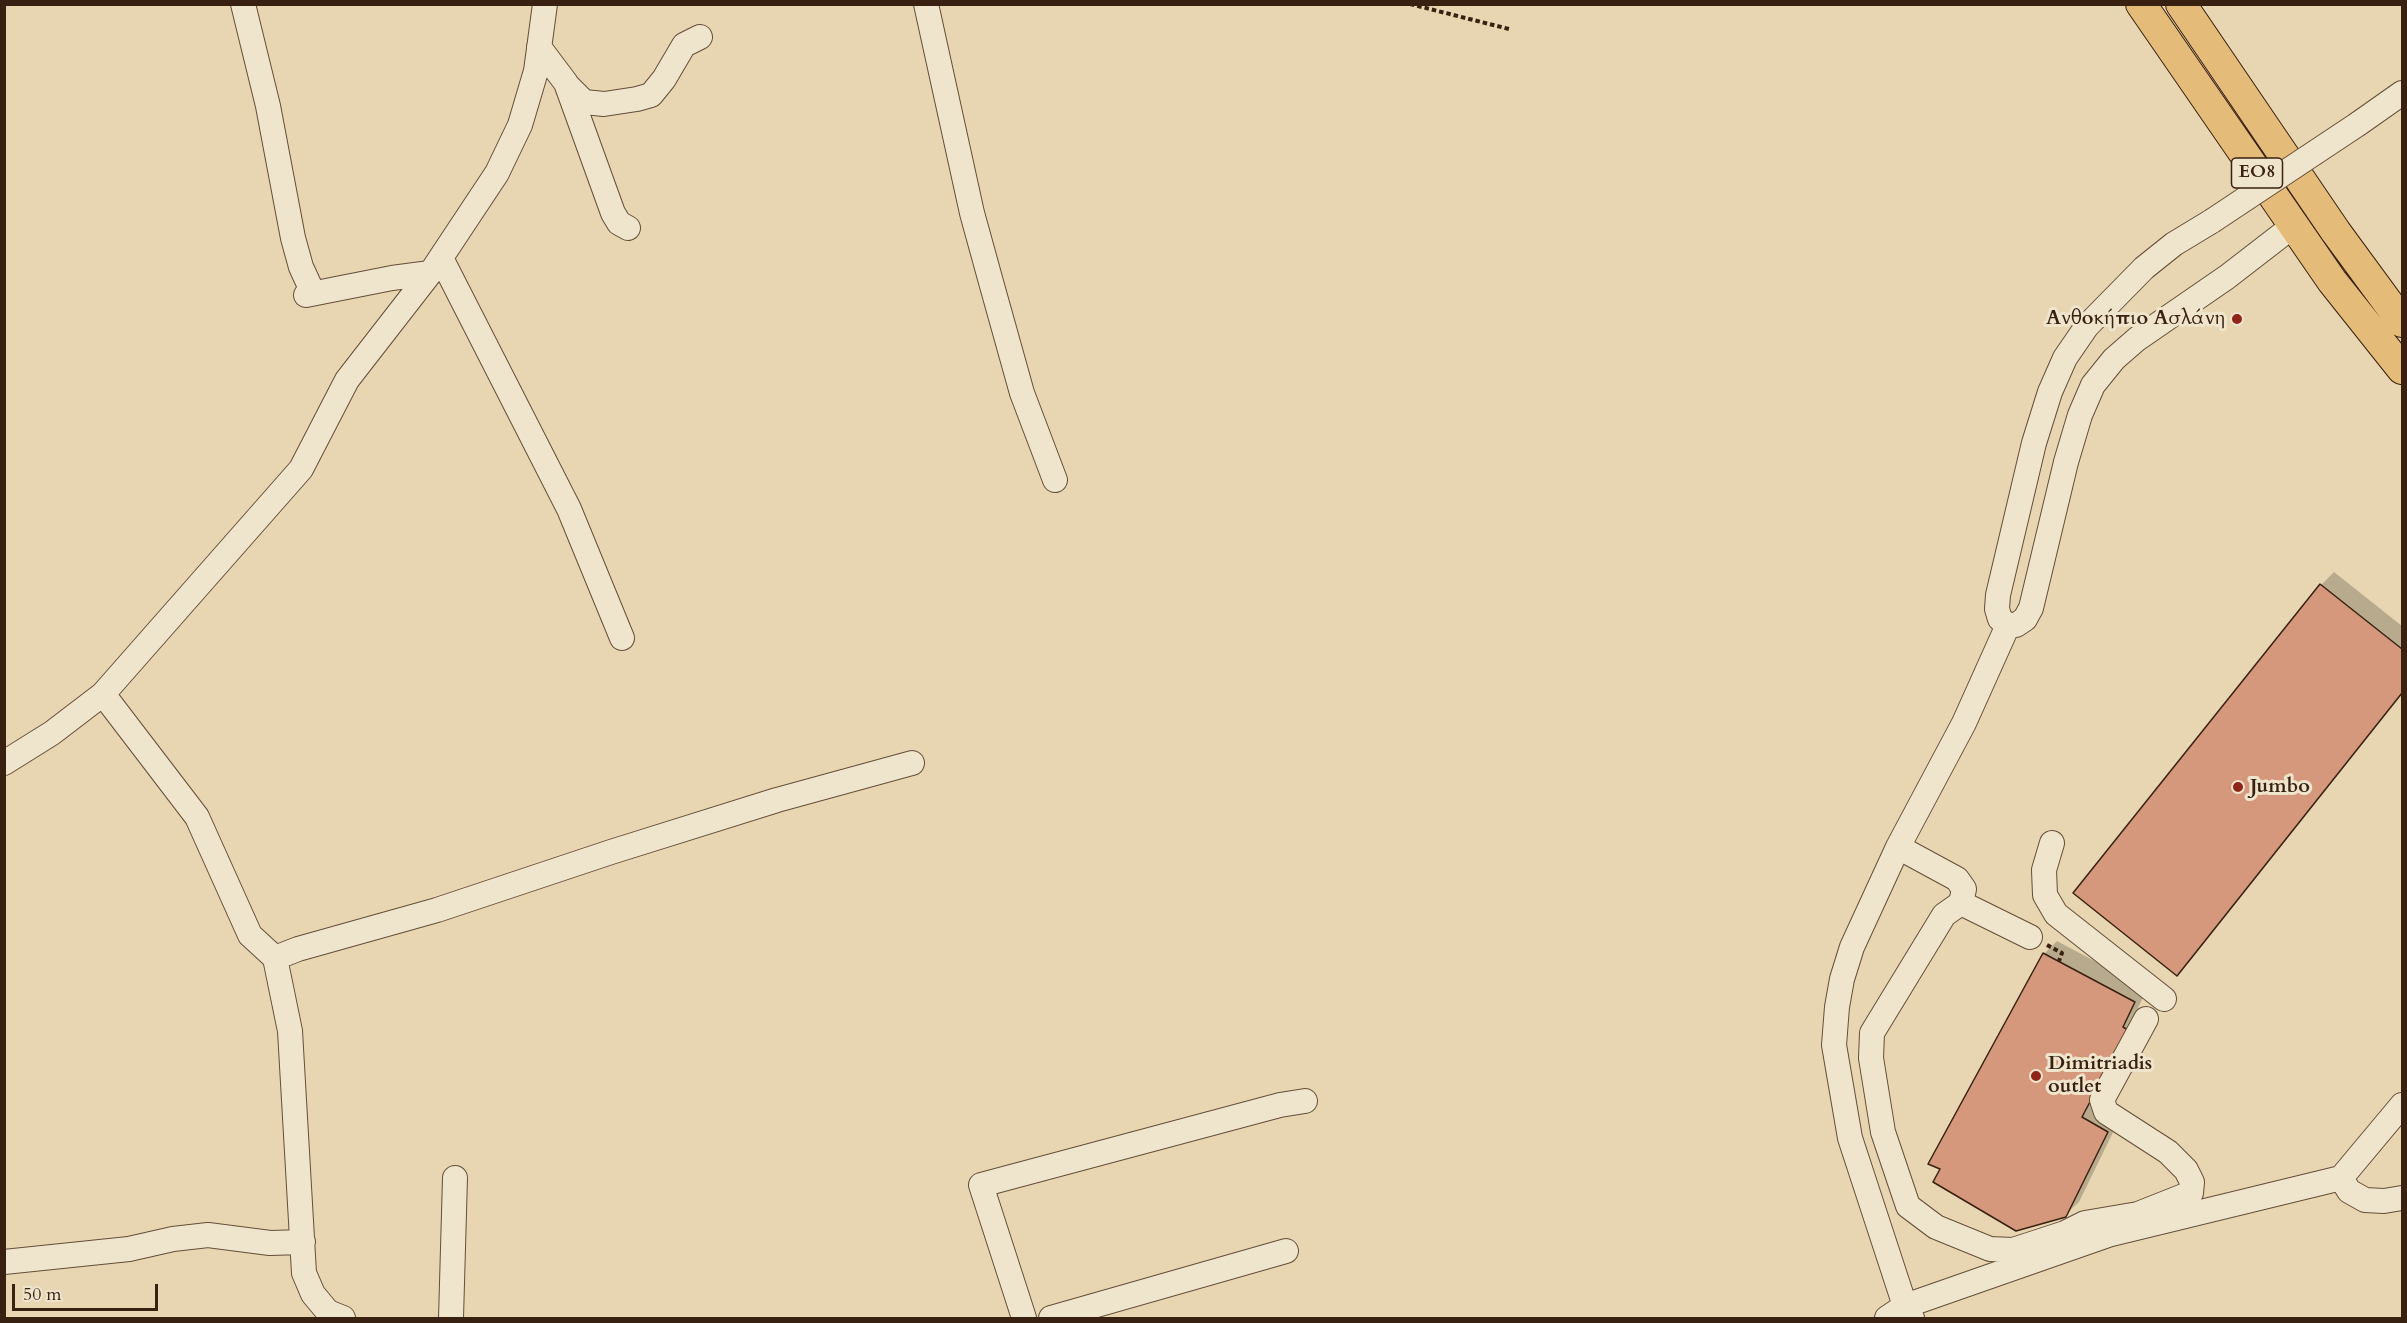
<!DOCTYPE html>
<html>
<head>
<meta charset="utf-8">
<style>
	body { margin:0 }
	#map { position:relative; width:2407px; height:1323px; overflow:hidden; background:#e7d6b1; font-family:Cardo,serif }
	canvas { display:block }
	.frame { position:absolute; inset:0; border:6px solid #392111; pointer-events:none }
	.scale { position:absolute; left:12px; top:1284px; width:146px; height:27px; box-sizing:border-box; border:3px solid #392111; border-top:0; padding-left:8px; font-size:18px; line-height:21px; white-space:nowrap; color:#392111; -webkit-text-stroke:4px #efe4cc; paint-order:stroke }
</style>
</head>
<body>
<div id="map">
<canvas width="2407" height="1323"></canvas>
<div class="frame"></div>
<div class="scale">50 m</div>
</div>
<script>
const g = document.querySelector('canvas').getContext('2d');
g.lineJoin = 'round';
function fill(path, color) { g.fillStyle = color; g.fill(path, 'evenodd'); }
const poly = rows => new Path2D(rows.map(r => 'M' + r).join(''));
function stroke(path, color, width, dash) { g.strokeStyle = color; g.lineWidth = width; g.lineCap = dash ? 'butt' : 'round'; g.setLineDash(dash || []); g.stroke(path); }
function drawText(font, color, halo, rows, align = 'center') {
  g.font = font + ' Cardo,serif'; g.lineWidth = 6; g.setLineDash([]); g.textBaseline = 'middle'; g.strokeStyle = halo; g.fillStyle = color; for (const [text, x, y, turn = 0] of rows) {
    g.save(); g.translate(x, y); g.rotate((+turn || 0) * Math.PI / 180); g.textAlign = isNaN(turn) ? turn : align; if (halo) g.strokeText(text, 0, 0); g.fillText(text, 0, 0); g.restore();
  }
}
const shadow = poly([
	[2334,572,2402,626,2402,694,2190,961,2177,974,2321,585],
	[2057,941,2147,989,2135,1014,2139,1016,2094,1103,2120,1118,2079,1202,2065,1215,2044,954]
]);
const building = poly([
	[2320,584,2402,649,2402,693,2177,976,2073,893,2320,584],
	[2043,953,2135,1002,2123,1027,2128,1030,2082,1117,2108,1132,2066,1217,2016,1231,1933,1182,1940,1169,1928,1164,2043,953]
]);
const path = poly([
	[1410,4,1509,29],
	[2047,945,2062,953,2059,961]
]);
const minor = poly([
	[243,4,268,106,293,238,301,267,313,293],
	[926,4,972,213,991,282,1022,393,1055,480],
	[539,47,566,83,613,213,619,223,628,228],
	[567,85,584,102,604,104,637,99,651,95,664,79,684,45,700,37],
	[2358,124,2402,93],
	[2212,221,2174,244,2144,268,2087,326,2065,358,2050,392,2034,443,1998,595,1997,609,2000,619,2008,625,2016,625,2025,619,2031,608,2066,462,2080,415,2093,385,2114,359,2137,339,2227,277,2293,226],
	[441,258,569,509,622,638],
	[306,295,392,278,430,273],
	[103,694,197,817,250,935,275,958,290,1031,304,1273,313,1294,328,1312,343,1318],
	[4,763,52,733,103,694,301,469,347,380,434,268,497,173,520,125,536,71,545,4],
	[2052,843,2044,870,2045,895,2056,914,2164,999],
	[1898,847,1957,879,1964,889,1961,903,1944,915,1872,1033,1871,1058,1883,1132,1908,1206,1936,1227,1990,1249,2013,1250,2065,1233,2085,1223,2138,1214,2191,1193,2192,1182,2186,1170,2168,1152,2106,1112,2102,1100,2146,1019],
	[1961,903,2030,937],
	[275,958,298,949,437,910,611,852,777,800,912,763],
	[2341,1178,2349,1191,2365,1200,2384,1201,2402,1198],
	[4,1262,129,1249,173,1239,208,1235,270,1243,303,1242],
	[451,1318,455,1178],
	[1024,1318,981,1185,1280,1105,1305,1101],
	[1051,1318,1286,1251],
	[1887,1318,1905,1306,2111,1234,2341,1178,2402,1105],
	[1912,1318,1905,1306,1850,1138,1834,1045,1837,1007,1842,979,1852,947,1898,847,1964,723,2008,625]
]);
const major = poly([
	[2141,4,2332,281,2402,369],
	[2181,4,2336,232,2402,322]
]);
const minorBridge = poly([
	[2212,221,2358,124]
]);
const markers = [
	[2237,319,6,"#8f2418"],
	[2238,787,6,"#8f2418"],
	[2036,1076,6,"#8f2418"]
];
const shields = [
	[2257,173,51]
];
const shieldNames = [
	["ΕΟ8",2257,173]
];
const poiNames = [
	["Ανθοκήπιο Ασλάνη",2225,319,"right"],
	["Jumbo",2250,787],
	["Dimitriadis",2048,1064],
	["outlet",2048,1087]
];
fill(shadow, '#0003');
fill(building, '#d6987c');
stroke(building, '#392111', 1.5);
stroke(minor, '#644e39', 26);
stroke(major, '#392111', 32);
stroke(path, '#392111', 4, [4.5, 3]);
stroke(minor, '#efe4cc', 24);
stroke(major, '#e4bb78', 30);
stroke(minorBridge, '#644e39', 26, []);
stroke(minorBridge, '#efe4cc', 24);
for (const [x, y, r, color] of markers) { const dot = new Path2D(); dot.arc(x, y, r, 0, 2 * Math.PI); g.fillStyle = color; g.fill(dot); stroke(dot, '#efe4cc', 2); }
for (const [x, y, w] of shields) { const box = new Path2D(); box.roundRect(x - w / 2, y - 15, w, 30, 4.5); g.fillStyle = '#efe4cc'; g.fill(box); stroke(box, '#392111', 1.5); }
drawText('bold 18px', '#392111', null, shieldNames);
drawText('bold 20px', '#392111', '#efe4cc', poiNames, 'left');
</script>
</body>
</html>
